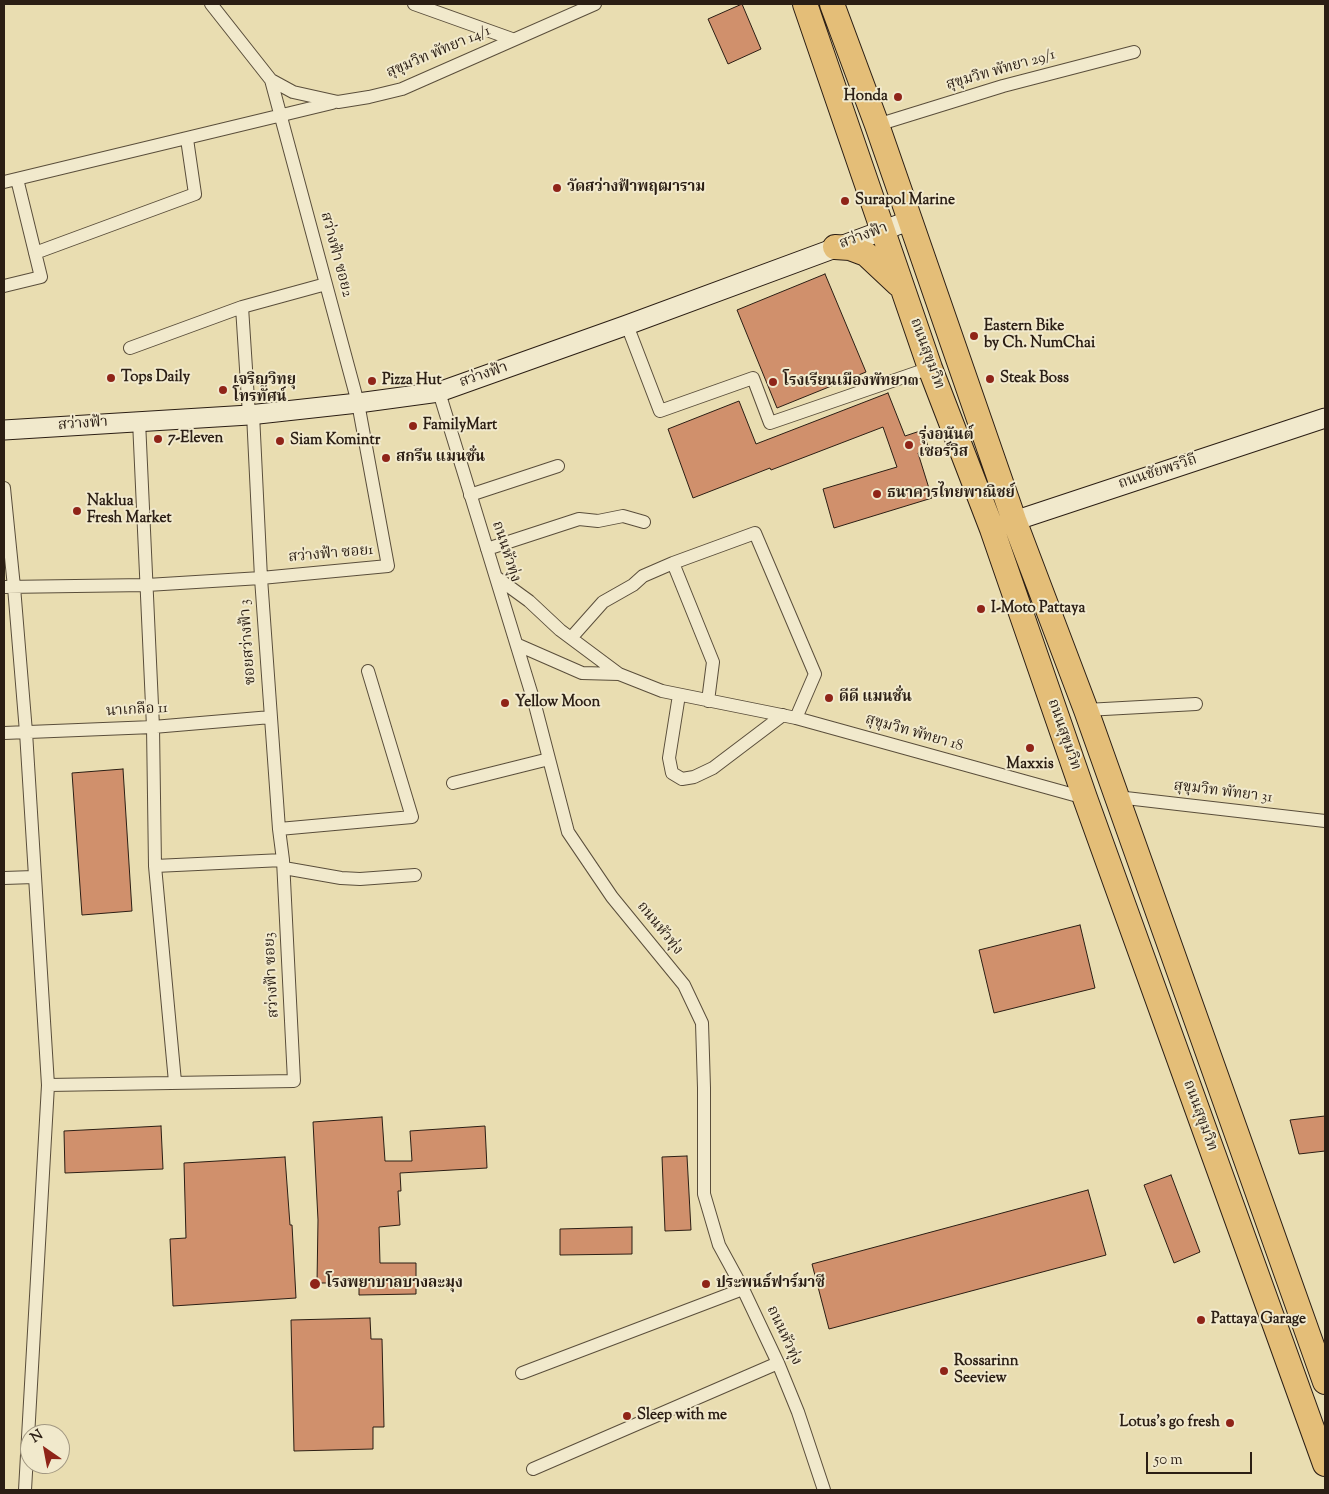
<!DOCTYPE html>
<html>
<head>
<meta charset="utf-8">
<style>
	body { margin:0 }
	#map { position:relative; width:1329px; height:1494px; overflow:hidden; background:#e9ddb1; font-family:"Sorts Mill Goudy",serif }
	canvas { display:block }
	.frame { position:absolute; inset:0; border:5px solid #2b1e14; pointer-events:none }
	.north { position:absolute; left:20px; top:1424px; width:50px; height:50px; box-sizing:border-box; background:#f1e9cc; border:1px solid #a29882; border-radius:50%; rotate:327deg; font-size:14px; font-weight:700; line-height:20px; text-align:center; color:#2b1e14 }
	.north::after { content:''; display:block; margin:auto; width:18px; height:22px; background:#8f2418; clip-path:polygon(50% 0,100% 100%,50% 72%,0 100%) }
	.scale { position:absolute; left:1146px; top:1452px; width:106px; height:22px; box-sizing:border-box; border:2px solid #2b1e14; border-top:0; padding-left:6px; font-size:15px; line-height:18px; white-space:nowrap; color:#2b1e14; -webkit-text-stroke:4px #f1e9cc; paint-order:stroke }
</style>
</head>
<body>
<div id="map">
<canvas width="1329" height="1494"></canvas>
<div class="frame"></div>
<div class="north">N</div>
<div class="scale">50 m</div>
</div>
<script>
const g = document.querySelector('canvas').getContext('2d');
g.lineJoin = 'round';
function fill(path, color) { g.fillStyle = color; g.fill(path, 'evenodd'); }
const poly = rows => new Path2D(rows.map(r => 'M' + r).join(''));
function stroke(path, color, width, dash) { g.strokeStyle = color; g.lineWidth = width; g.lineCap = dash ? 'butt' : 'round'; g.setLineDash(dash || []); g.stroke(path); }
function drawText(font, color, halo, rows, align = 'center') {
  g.font = font + ' "Sorts Mill Goudy","Noto Serif Thai",serif'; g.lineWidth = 4; g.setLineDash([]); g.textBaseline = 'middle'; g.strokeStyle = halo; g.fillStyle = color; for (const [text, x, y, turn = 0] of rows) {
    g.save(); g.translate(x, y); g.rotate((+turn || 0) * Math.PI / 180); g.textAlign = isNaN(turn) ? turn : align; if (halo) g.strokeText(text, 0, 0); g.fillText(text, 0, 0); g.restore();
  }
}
const building = poly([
	[742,4,761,49,728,64,708,19,742,4],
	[825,274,866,372,777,408,737,310,825,274],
	[888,393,905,436,923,430,929,450,918,453,932,498,834,528,823,489,897,467,883,427,771,470,770,468,693,498,668,429,739,401,756,444,888,393],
	[123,769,132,911,82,915,72,773,123,769],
	[1080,925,1095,988,994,1013,979,950,1080,925],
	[1325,1116,1325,1151,1299,1154,1290,1120,1325,1116],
	[382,1117,385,1161,412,1161,410,1131,485,1126,487,1168,400,1173,401,1191,398,1191,400,1225,379,1227,380,1263,416,1263,416,1294,359,1295,359,1286,352,1287,352,1283,317,1283,318,1220,313,1122,382,1117],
	[161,1126,163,1169,65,1173,64,1131,161,1126],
	[687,1156,691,1230,665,1231,662,1157,687,1156],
	[285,1157,290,1225,292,1225,296,1298,173,1306,170,1239,186,1238,184,1163,285,1157],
	[1171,1175,1200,1252,1174,1263,1144,1185,1171,1175],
	[1088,1190,1106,1255,829,1329,812,1264,1088,1190],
	[632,1227,632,1254,560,1255,560,1229,632,1227],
	[370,1318,371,1339,382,1339,384,1427,373,1427,373,1449,294,1451,291,1320,370,1318]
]);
const street = poly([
	[211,4,271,80,293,92,338,102,369,97,402,89,595,4],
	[414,4,512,39],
	[877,125,1003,86,1134,52],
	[4,182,332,103],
	[35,253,195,194,187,139],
	[4,286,41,277,17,179],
	[242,307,249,415],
	[627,325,660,411,753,378,770,423,930,368],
	[130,348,242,307,326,284],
	[439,392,535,705,568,832,612,897,684,985,702,1023,704,1088,704,1194,719,1245,743,1289,778,1363,798,1412,824,1490],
	[139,421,153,727,155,866,175,1082],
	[4,488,14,587,26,732,48,1085,25,1490],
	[470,495,558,466],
	[487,549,579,519,598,521,623,516,644,522],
	[496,577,529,601,560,630,619,674,662,691,796,718,1085,798],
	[4,587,147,585,261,578,388,566,358,403,271,80],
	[571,638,603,602,633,585,643,576,673,563],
	[518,645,582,673,619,674],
	[679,695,669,758,672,773,682,779,694,777,713,768,783,715],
	[708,701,713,662,673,563,755,533,815,674,796,718],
	[1086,710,1196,704],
	[4,733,153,727,271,717],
	[453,783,549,759],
	[1117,797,1325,821],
	[279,829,412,817,368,671],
	[155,866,283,860],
	[284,868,341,878,360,879,415,875],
	[4,878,34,877],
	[48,1085,294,1081,283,860,279,829,261,578,253,414],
	[522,1373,743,1289],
	[533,1469,778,1363]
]);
const secondary = poly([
	[4,430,249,415,358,403,439,392,627,325,911,220],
	[1002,525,1325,418]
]);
const highway = poly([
	[805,4,930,368,992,529,1085,798,1325,1464],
	[832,4,877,125,1014,520,1086,710,1325,1382],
	[835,247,850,248,866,254,898,284]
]);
const markers = [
	[898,97,5,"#8f2418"],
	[557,188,5,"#8f2418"],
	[845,201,5,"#8f2418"],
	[974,336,5,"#8f2418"],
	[111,378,5,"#8f2418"],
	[990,379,5,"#8f2418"],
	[372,381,5,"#8f2418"],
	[773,382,5,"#8f2418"],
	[223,390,5,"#8f2418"],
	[413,426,5,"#8f2418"],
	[158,439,5,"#8f2418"],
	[280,441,5,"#8f2418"],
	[909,445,5,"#8f2418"],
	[386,458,5,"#8f2418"],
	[877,494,5,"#8f2418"],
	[77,511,5,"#8f2418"],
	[981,609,5,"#8f2418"],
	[829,698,5,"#8f2418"],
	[505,703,5,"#8f2418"],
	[1030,748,5,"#8f2418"],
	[315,1284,6,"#8f2418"],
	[706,1284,5,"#8f2418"],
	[1201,1320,5,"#8f2418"],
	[944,1371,5,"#8f2418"],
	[627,1416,5,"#8f2418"],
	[1230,1423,5,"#8f2418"]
];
const streetNames = [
	["สุขุมวิท พัทยา 14/1",439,53,-23],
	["สุขุมวิท พัทยา 29/1",1001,71,-16],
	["สว่างฟ้า",864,237,-20],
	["สว่างฟ้า ซอย2",335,255,75],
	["ถนนสุขุมวิท",926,354,70],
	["สว่างฟ้า",484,376,-19],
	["สว่างฟ้า",83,425,-4],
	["ถนนชัยพรวิถี",1158,473,-18],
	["ถนนหัวทุ่ง",505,552,72],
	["สว่างฟ้า ซอย1",331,555,-5],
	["ซอยสว่างฟ้า 3",249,642,-94],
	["นาเกลือ 11",137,711,-3],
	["สุขุมวิท พัทยา 18",914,734,16],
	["ถนนสุขุมวิท",1063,735,71],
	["สุขุมวิท พัทยา 31",1223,793,7],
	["ถนนหัวทุ่ง",659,929,51],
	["สว่างฟ้า ซอย3",273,975,-93],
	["ถนนสุขุมวิท",1199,1116,70],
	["ถนนหัวทุ่ง",783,1336,65]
];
const poiNames = [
	["Honda",888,97,"right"],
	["วัดสว่างฟ้าพฤฒาราม",567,188],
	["Surapol Marine",855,201],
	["Eastern Bike",984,327],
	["by Ch. NumChai",984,344],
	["Tops Daily",121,378],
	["Steak Boss",1000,379],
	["เจริญวิทยุ",233,381],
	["โทรทัศน์",233,398],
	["Pizza Hut",382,381],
	["โรงเรียนเมืองพัทยา๓",783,382],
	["FamilyMart",423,426],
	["รุ่งอนันต์",919,436],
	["เซอร์วิส",919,453],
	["7-Eleven",168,439],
	["Siam Komintr",290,441],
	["สกรีน แมนชั่น",396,458],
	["ธนาคารไทยพาณิชย์",887,494],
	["Naklua",87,502],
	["Fresh Market",87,519],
	["I-Moto Pattaya",991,609],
	["ดีดี แมนชั่น",839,698],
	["Yellow Moon",515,703],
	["Maxxis",1030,765,"center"],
	["โรงพยาบาลบางละมุง",326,1284],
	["ประพนธ์ฟาร์มาซี",716,1284],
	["Pattaya Garage",1211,1320],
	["Rossarinn",954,1362],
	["Seeview",954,1379],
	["Sleep with me",637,1416],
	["Lotus's go fresh",1220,1423,"right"]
];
fill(building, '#d0906c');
stroke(building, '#2b1e14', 1);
stroke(street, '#5a4e3b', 14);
stroke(secondary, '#2b1e14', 21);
stroke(highway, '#2b1e14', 26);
stroke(street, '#f1e9cc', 12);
stroke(secondary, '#f1e9cc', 19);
stroke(highway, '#e4be78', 24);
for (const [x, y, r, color] of markers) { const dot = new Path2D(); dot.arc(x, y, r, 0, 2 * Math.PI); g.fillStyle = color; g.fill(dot); stroke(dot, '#f1e9cc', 2); }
drawText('15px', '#2b1e14', '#f1e9cc', streetNames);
drawText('bold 15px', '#2b1e14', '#f1e9cc', poiNames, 'left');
</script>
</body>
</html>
